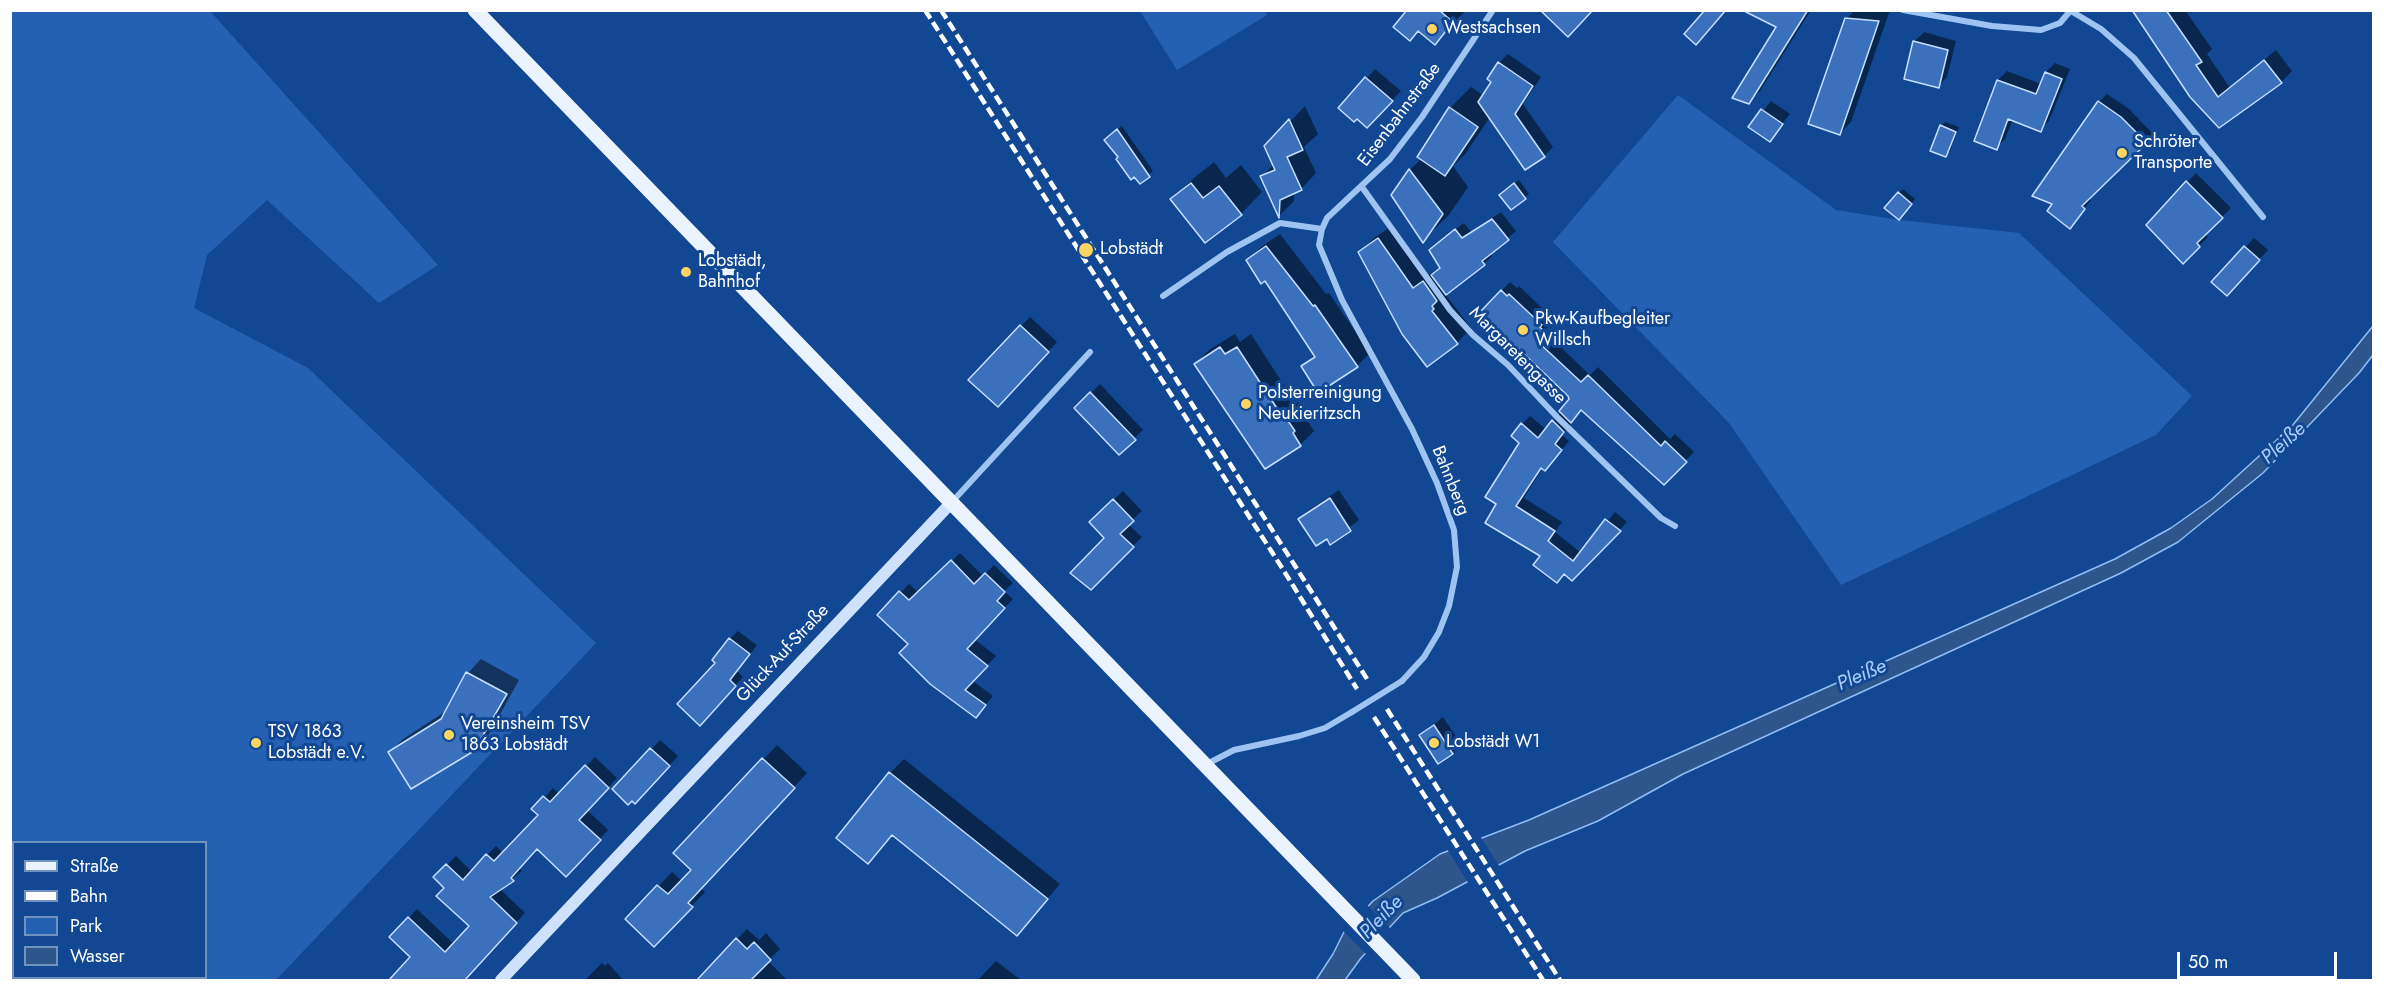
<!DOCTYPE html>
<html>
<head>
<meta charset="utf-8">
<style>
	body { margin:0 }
	#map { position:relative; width:2384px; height:991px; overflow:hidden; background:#124893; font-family:Jost,sans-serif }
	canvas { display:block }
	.frame { position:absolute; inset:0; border:12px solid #fff; pointer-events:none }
	.legend { position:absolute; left:12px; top:841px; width:195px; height:138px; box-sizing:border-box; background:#124893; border:2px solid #7191be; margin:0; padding:8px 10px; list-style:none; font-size:18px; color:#fff }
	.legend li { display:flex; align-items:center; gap:12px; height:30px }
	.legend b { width:30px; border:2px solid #7191be }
	.scale { position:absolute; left:2177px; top:952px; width:160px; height:27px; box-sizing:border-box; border:3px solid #fff; border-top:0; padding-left:8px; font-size:18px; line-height:21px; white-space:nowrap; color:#fff; -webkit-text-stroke:4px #124893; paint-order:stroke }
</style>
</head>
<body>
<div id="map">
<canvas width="2384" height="991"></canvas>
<div class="frame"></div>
<ul class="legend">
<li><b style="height:8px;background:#ebf3ff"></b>Straße</li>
<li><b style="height:8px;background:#fff"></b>Bahn</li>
<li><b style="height:16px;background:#2461b3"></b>Park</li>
<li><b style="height:16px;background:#2e568d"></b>Wasser</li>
</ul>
<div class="scale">50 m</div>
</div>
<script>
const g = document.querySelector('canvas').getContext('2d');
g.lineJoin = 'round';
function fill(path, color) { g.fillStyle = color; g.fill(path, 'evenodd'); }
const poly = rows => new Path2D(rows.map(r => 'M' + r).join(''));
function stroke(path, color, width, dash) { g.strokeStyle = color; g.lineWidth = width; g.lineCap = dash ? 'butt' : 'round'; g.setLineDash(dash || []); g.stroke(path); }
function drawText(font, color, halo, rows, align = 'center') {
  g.font = font + ' Jost,sans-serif'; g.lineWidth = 6; g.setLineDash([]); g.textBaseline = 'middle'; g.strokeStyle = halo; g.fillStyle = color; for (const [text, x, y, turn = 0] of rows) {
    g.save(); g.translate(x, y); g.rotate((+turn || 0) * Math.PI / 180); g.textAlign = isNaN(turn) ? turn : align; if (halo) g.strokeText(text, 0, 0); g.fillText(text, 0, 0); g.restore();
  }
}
const green = poly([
	[11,11,210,11,438,265,379,303,267,200,207,255,194,308,308,368,596,643,276,980,97,980,94,978,206,978,206,842,14,842,13,901,11,898],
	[1265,11,1267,15,1177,70,1140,11],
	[1678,95,1836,210,1899,220,2019,233,2192,396,2156,435,1841,585,1729,423,1553,242]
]);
const water = poly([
	[2373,326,2373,355,2359,373,2263,473,2178,542,2121,573,1683,774,1598,821,1525,851,1437,898,1403,913,1361,958,1345,980,1316,980,1333,954,1344,932,1373,901,1440,854,1529,820,2115,559,2171,528,2212,499,2292,426,2373,326]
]);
const pier = poly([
	[1480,836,1500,867,1469,884,1447,849],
	[1366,904,1392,930,1368,956,1342,930]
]);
const shadow = poly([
	[1409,10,1466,10,1435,43,1419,30],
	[1746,10,1811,10,1760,91,1749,102,1778,26],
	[1855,10,1890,10,1851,122,1840,133,1846,19],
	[2134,10,2185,10,2212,49,2207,54,2230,88,2276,50,2292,71,2281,82,2219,126],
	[1924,32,1956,41,1947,77,1938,87,1915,41],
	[1508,54,1541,77,1523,104,1553,147,1544,156,1490,117,1466,153,1453,166,1468,187,1449,215,1423,240,1392,195,1410,170,1422,158,1450,108,1471,87,1484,96,1493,82,1499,63],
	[2055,63,2070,69,2049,121,2040,130,2013,119,2005,139,1996,148,1998,80,2007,71,2041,84,2046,72],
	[1375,69,1401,91,1367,126,1340,108],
	[2107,94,2129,109,2154,135,2088,198,2091,200,2070,227,2054,204,2099,102],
	[1771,101,1790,114,1769,140,1750,127],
	[1305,106,1318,134,1304,147,1316,173,1301,189,1294,192,1294,201,1280,215,1262,177,1274,164,1266,146],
	[1945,122,1959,127,1950,151,1946,155,1941,126],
	[1122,126,1153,171,1140,182,1119,157,1110,136],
	[1214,162,1226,178,1241,165,1262,192,1241,214,1172,199,1194,178],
	[2196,173,2231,208,2205,234,2208,237,2183,262,2148,225],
	[1519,180,1529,194,1512,208,1505,191],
	[1903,189,1915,199,1903,214,1899,193],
	[1501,212,1516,231,1490,253,1492,256,1484,264,1446,295,1471,328,1457,343,1359,253,1374,238,1393,225,1428,275,1441,267,1439,242,1464,223,1471,232],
	[1280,234,1326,294,1329,293,1370,353,1357,366,1303,367,1315,355,1265,279,1248,260,1261,247],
	[2254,238,2268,250,2236,285,2214,282],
	[1510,282,1517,288,1519,286,1549,315,1547,317,1553,322,1544,331,1590,375,1598,367,1670,439,1675,434,1694,452,1664,483,1582,409,1562,435,1569,441,1553,460,1543,467,1524,498,1562,522,1555,532,1581,553,1615,512,1627,522,1572,579,1565,573,1557,581,1542,556,1498,504,1521,443,1522,424,1530,416,1547,430,1571,399,1482,311],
	[1030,317,1057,342,1007,396,1021,326],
	[1235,334,1240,342,1251,334,1296,404,1298,402,1308,416,1306,418,1314,431,1300,445,1265,467,1195,364,1209,350],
	[1100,384,1143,430,1119,453,1076,408],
	[1339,490,1359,520,1331,542,1327,537,1299,519,1309,510],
	[1123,491,1142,511,1128,524,1142,537,1091,588,1106,538,1091,522],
	[960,553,983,576,994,565,1013,583,1004,591,1013,599,974,639,996,656,973,681,993,696,976,716,910,644,879,615,909,584,919,593],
	[738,631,757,645,737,671,743,677,708,715,717,663,730,639],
	[481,659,519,680,488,736,473,750,390,752,403,739,446,711,468,673],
	[1443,717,1461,744,1452,753,1421,735],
	[660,740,678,756,644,793,614,789],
	[777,745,807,773,701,888,705,892,668,931,627,919,672,872,682,881,694,870,676,853],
	[595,757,617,778,587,810,608,830,575,866,538,848,519,868,522,871,500,889,525,913,462,980,409,918,417,909,454,944,471,926,446,888,435,877,456,856,472,872,496,846,504,854,540,815,534,809,545,797,553,788,559,794],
	[904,759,1060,884,1017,934,893,834,868,862,838,838,890,773],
	[747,929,759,940,766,933,780,949,768,961,787,980,698,980],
	[10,945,14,948,14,978,49,978,52,980,10,980],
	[996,961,1021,980,978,980],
	[602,963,605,966,608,963,623,980,585,980]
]);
const building = poly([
	[1407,10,1439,10,1453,22,1435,45,1418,31,1410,41,1393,27,1407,10],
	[1540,10,1593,10,1568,37,1540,10],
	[1705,10,1726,10,1696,45,1684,34,1705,10],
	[1742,10,1808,10,1749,104,1732,98,1776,27,1742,10],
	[2132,10,2166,10,2202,62,2196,65,2218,97,2264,60,2282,83,2219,128,2190,97,2132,10],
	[1845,18,1879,21,1840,135,1808,124,1845,18],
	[1913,41,1948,50,1939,88,1904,79,1913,41],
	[1498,62,1533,86,1515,114,1545,157,1525,170,1478,102,1491,82,1487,79,1498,62],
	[2045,72,2062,79,2041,132,2008,119,1997,150,1974,141,1997,80,2036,94,2045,72],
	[1365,77,1393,101,1367,128,1357,119,1354,122,1338,108,1365,77],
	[2098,101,2121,117,2147,143,2082,206,2085,209,2070,229,2047,211,2052,204,2032,196,2098,101],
	[1449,107,1478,127,1445,176,1417,157,1449,107],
	[1761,109,1783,124,1770,142,1748,127,1761,109],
	[1289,119,1303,150,1287,157,1302,190,1280,200,1279,218,1260,176,1275,170,1264,146,1289,119],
	[1940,125,1956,132,1946,157,1930,151,1940,125],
	[1117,129,1150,177,1140,184,1134,177,1131,180,1116,159,1118,157,1104,140,1117,129],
	[1409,169,1443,214,1423,243,1391,195,1409,169],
	[2186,181,2223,218,2197,243,2200,247,2183,264,2146,225,2186,181],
	[1191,183,1203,198,1219,186,1242,215,1205,243,1170,199,1191,183],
	[1514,183,1526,199,1511,210,1499,195,1514,183],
	[1898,192,1912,204,1899,220,1884,208,1898,192],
	[1492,219,1509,240,1482,261,1485,265,1446,295,1431,275,1440,268,1429,250,1455,229,1462,238,1492,219],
	[1378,238,1413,288,1423,281,1437,301,1432,306,1434,309,1432,311,1458,344,1427,367,1402,334,1358,252,1378,238],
	[1266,246,1313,306,1315,305,1358,367,1318,393,1301,366,1315,357,1265,281,1261,284,1246,260,1266,246],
	[2244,246,2260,260,2227,296,2211,282,2244,246],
	[1501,290,1507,296,1509,294,1542,325,1540,327,1545,332,1537,341,1581,382,1588,375,1661,446,1665,441,1687,462,1664,485,1581,410,1571,423,1559,411,1569,399,1568,396,1480,312,1501,290],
	[1020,325,1049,352,998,407,968,380,1020,325],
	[1220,347,1225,354,1237,347,1282,416,1284,415,1295,431,1293,433,1301,446,1265,469,1194,364,1220,347],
	[1090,392,1136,440,1119,455,1074,408,1090,392],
	[1552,420,1564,432,1555,444,1562,450,1545,471,1541,468,1516,506,1555,531,1548,541,1573,561,1605,519,1621,531,1572,581,1564,574,1557,583,1533,565,1540,556,1485,523,1496,504,1485,497,1519,443,1511,436,1521,423,1538,438,1552,420],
	[1330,498,1351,531,1330,545,1327,539,1316,546,1298,519,1330,498],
	[1113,499,1134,521,1120,534,1134,547,1091,590,1070,573,1104,538,1089,522,1113,499],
	[951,560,974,584,985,573,1005,592,997,601,1005,608,967,649,988,666,965,690,986,705,976,718,930,684,899,653,908,644,877,615,899,591,909,600,951,560],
	[729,638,750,654,730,680,736,686,700,726,677,704,715,663,712,660,729,638],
	[466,672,507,694,474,751,411,789,388,752,441,719,466,672],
	[1434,725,1453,754,1438,764,1419,735,1434,725],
	[650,748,670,766,635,804,632,801,628,805,612,789,650,748],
	[762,758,795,788,688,903,693,907,654,947,625,919,657,885,668,894,691,870,673,853,762,758],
	[585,765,609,788,579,820,601,840,566,877,537,849,511,878,514,881,490,897,517,923,464,981,388,981,410,957,389,937,408,917,445,952,469,926,436,896,444,888,433,877,446,864,463,880,486,854,494,861,538,815,531,809,543,796,550,802,585,765],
	[889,772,1048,899,1017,936,892,835,868,864,836,838,889,772],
	[736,938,747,949,754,942,771,960,750,981,696,981,736,938]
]);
const street = poly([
	[1903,10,1992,26,2041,30,2060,23,2071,10],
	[2071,11,2101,29,2134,58,2263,217],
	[1362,187,1450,310,1473,335,1508,365,1558,418,1661,518,1675,526],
	[1163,296,1227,252,1280,223,1322,229],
	[951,503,1090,352],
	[1402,681,1424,657,1439,632,1449,606,1457,567,1454,530,1437,483,1412,429,1342,300,1319,245,1322,229,1327,218,1390,159,1422,117,1493,10],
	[1205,765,1234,750,1299,736,1325,728,1352,712]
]);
const secondary = poly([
	[501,980,951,503]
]);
const primary = poly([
	[475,10,1413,980]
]);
const rail = poly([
	[925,10,1284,571,1357,689],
	[941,10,1369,682],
	[1387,709,1560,980],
	[1374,717,1543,980]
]);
const streetBridge = poly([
	[1352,712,1402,681]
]);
const markers = [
	[1432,29,6,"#ffd561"],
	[2122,153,6,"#ffd561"],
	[1086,250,8,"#ffd561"],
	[686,272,6,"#ffd561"],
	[1523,330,6,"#ffd561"],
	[1246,404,6,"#ffd561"],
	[449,735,6,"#ffd561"],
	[256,743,6,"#ffd561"],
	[1434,743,6,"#ffd561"]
];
const poiNames = [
	["Westsachsen",1444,29],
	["Schröter",2134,143],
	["Transporte",2134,164],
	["Lobstädt",1100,250],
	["Lobstädt,",698,262],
	["Bahnhof",698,283],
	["Pkw-Kaufbegleiter",1535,320],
	["Willsch",1535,341],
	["Polsterreinigung",1258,394],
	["Neukieritzsch",1258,415],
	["Vereinsheim TSV",461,725],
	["1863 Lobstädt",461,746],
	["TSV 1863",268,733],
	["Lobstädt e.V.",268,754],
	["Lobstädt W1",1446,743]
];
const streetNames = [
	["Eisenbahnstraße",1400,115,-53],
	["Margaretengasse",1517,356,45],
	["Bahnberg",1450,481,68],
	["Glück-Auf-Straße",783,654,-47]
];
const waterNames = [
	["Pleiße",2284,444,-42],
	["Pleiße",1862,676,-23],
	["Pleiße",1382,918,-46]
];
fill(green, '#2461b3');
fill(water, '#2e568d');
stroke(water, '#92bef6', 1.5);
fill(pier, '#124893');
fill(shadow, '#0007');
fill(building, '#3b71bc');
stroke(building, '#c7dffd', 1.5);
stroke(street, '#a0c4f2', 6);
stroke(secondary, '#cfe2fc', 12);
stroke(primary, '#ebf3ff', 15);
stroke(rail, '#fff', 4.5, [10, 4.5]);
stroke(streetBridge, '#a0c4f2', 6);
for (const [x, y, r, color] of markers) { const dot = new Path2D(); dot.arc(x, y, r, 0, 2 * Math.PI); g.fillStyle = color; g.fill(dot); stroke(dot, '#124893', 2); }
drawText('18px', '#fff', '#124893', poiNames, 'left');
drawText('18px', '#fff', '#124893', streetNames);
drawText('italic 20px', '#accef9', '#124893', waterNames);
</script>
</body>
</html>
